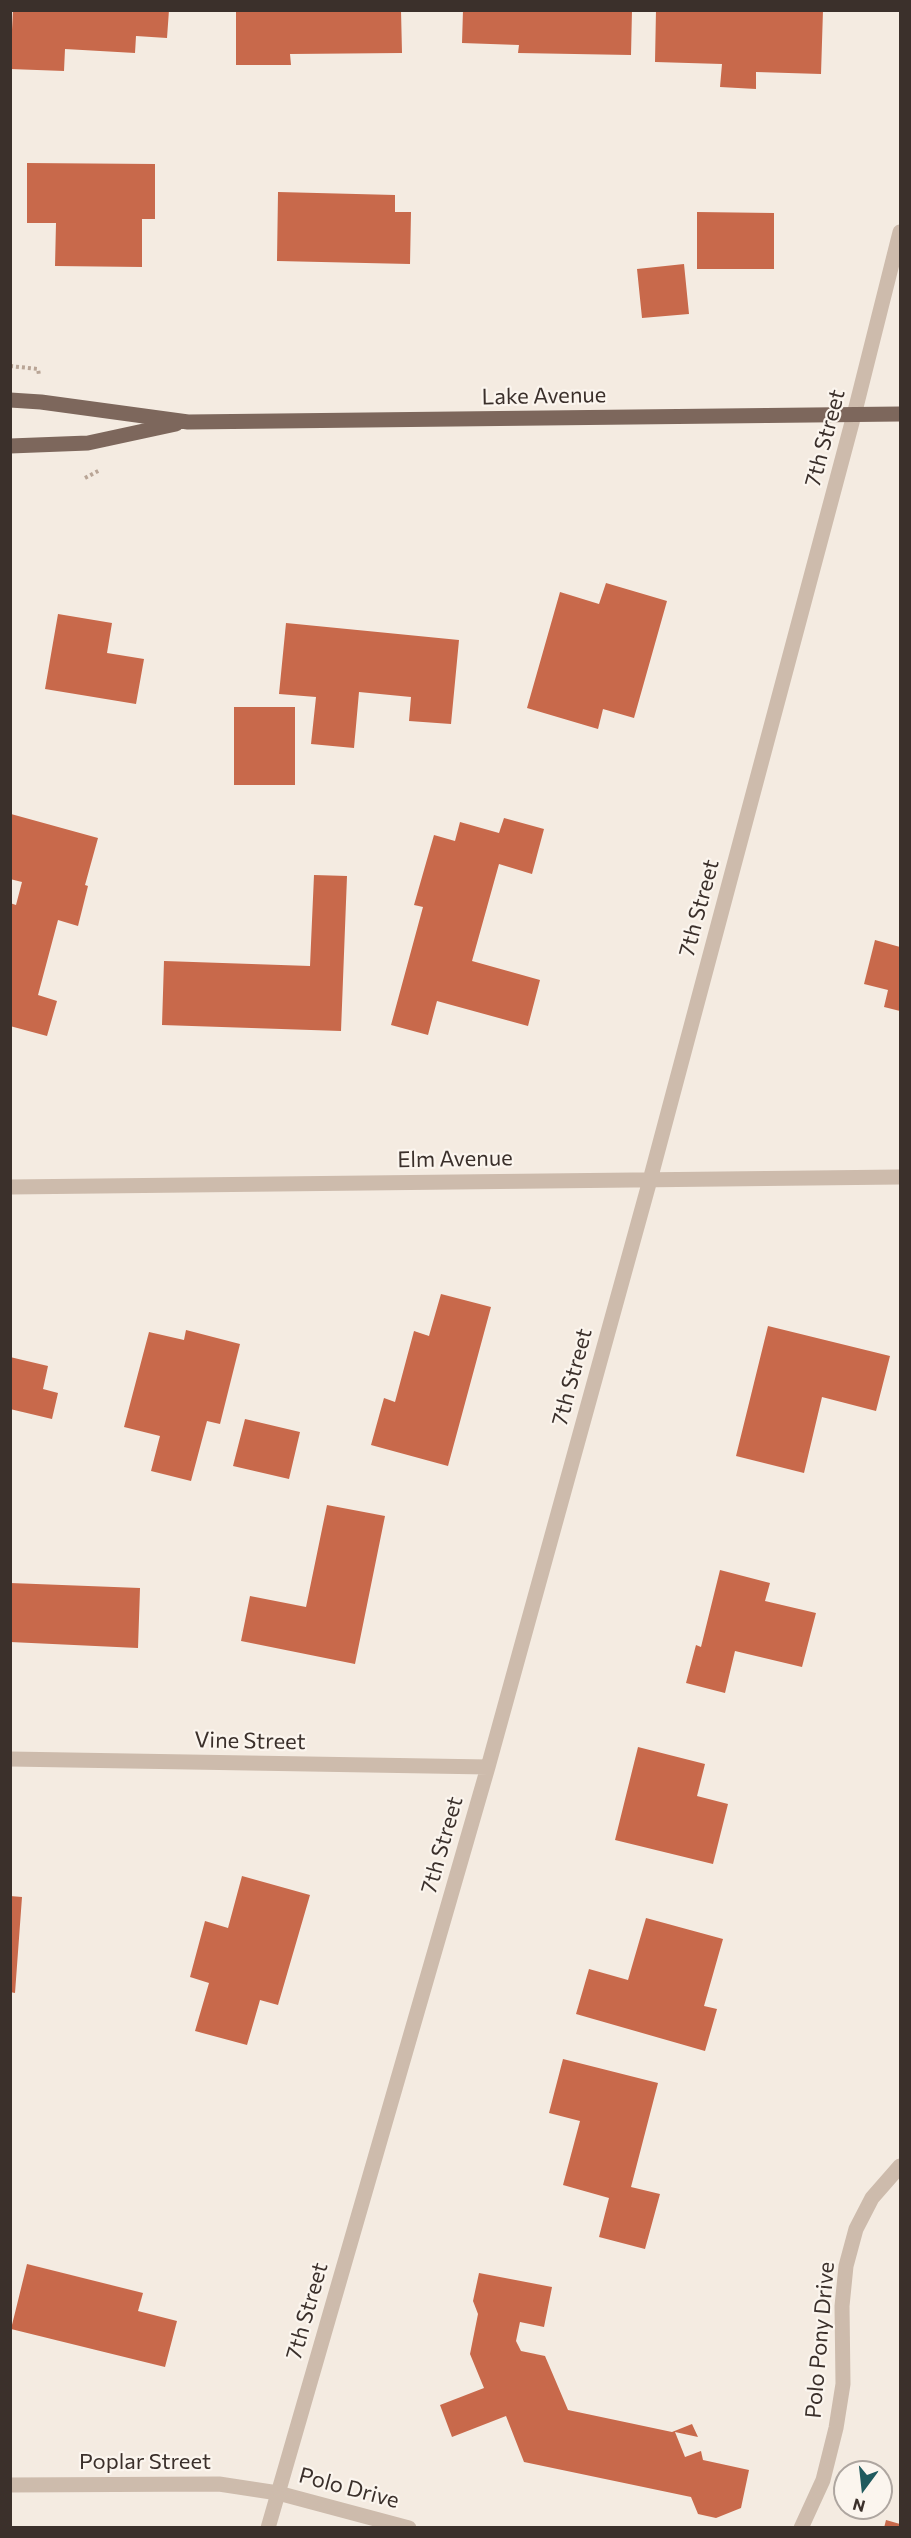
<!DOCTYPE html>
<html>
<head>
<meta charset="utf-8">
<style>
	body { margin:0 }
	#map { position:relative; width:911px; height:2538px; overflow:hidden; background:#f4ebe1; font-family:Commissioner,sans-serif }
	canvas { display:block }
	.frame { position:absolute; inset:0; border:12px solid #3b302b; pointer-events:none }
	.north { position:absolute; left:833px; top:2460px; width:60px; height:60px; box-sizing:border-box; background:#fbf5ee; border:2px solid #aea6a0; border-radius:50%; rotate:195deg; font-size:16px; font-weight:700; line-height:24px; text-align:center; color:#3b302b }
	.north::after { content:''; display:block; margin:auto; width:21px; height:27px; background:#1f5a5e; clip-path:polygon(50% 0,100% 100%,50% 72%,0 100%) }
</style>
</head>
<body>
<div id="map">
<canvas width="911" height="2538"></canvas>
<div class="frame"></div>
<div class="north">N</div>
</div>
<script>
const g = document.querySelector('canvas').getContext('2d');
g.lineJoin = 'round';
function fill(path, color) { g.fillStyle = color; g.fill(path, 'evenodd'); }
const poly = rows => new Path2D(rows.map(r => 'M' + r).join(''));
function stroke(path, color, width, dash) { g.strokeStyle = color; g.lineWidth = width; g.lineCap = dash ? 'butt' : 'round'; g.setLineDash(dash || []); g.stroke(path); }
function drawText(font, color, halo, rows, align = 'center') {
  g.font = font + ' Commissioner,sans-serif'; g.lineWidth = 4.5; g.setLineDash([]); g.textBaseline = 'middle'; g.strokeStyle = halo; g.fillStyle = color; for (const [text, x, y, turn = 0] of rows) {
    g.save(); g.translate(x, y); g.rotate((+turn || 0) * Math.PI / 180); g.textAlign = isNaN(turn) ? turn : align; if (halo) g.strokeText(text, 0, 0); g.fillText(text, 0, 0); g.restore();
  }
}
const building = poly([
	[13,10,169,10,167,38,136,36,135,53,65,49,64,71,10,69],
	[236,10,401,10,402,53,290,54,291,65,236,65],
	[463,10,632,10,631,55,518,53,519,45,462,43],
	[656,10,823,10,821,74,756,72,756,89,720,87,722,64,655,62],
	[27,163,155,164,155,219,142,219,142,267,55,266,56,223,27,223],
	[278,192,395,195,395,212,411,212,410,264,277,261],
	[697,212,774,213,774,269,697,269],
	[684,264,689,314,642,318,637,269],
	[606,583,667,601,634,718,603,709,598,729,527,708,560,592,599,604],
	[58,614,112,623,107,653,144,659,136,704,45,689],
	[286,623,459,640,451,724,409,721,411,697,359,692,354,748,311,744,316,697,279,694],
	[234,707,295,707,295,785,234,785],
	[11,814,98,838,85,885,88,886,78,926,58,920,38,995,57,1001,47,1036,10,1026,10,903,16,905,22,882,10,879],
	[504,818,544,829,532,874,499,864,472,961,540,980,528,1026,437,1001,428,1035,391,1025,423,907,414,905,434,835,455,841,460,822,499,833],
	[314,875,347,876,341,1031,162,1025,164,961,310,966],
	[875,940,900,947,900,1011,884,1007,888,990,864,984],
	[441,1294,491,1307,448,1466,371,1445,384,1398,395,1402,414,1331,429,1336],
	[768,1326,890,1356,876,1411,822,1397,804,1473,736,1456],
	[186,1330,240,1344,220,1424,207,1421,191,1481,151,1471,160,1436,124,1427,149,1332,184,1340],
	[10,1357,48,1366,43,1389,58,1393,52,1419,10,1409],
	[245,1419,300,1432,289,1479,233,1466],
	[327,1505,385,1516,355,1664,241,1641,250,1596,306,1607],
	[720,1570,770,1583,765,1601,816,1613,802,1667,735,1651,725,1693,686,1683,696,1645,701,1647],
	[10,1583,140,1588,138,1648,10,1642],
	[638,1747,705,1764,697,1796,728,1804,713,1864,615,1840],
	[242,1876,310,1895,278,2005,260,2000,247,2045,195,2031,209,1983,190,1977,205,1921,228,1928],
	[10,1896,22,1897,15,1993,10,1992],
	[646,1918,723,1939,704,2006,717,2009,705,2051,576,2014,589,1969,628,1980],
	[563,2059,658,2083,631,2187,660,2194,645,2249,599,2237,609,2198,563,2185,580,2121,549,2113],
	[27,2264,143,2293,138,2311,177,2321,165,2367,11,2329],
	[479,2273,552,2287,544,2327,520,2322,516,2341,521,2351,545,2356,568,2410,672,2432,692,2424,698,2437,675,2432,685,2457,701,2451,703,2460,749,2470,741,2508,716,2518,698,2514,691,2497,524,2462,506,2416,452,2437,440,2405,484,2388,470,2354,478,2314,473,2301],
	[886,2520,900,2524,900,2528,884,2528]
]);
const path = poly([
	[10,366,38,369,39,375],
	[85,478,100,470]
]);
const minor = poly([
	[10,1187,900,1177],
	[10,1759,488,1767],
	[10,2485,219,2484,278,2493,409,2528],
	[268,2528,488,1767,650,1180,854,415,900,232],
	[801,2528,823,2480,836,2428,843,2384,842,2306,846,2266,856,2229,872,2198,900,2166]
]);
const major = poly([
	[10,400,41,402,188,422,900,414],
	[10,446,88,443,176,424]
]);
const streetNames = [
	["Lake Avenue",544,396,-1],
	["7th Street",825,438,-75],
	["7th Street",699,908,-75],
	["Elm Avenue",455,1159,-1],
	["7th Street",572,1377,-75],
	["Vine Street",250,1741,1],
	["7th Street",442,1845,-74],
	["7th Street",307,2311,-74],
	["Polo Pony Drive",820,2340,-85],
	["Poplar Street",145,2462],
	["Polo Drive",349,2488,15]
];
fill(building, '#c8694b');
stroke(path, '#b9a596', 4, [3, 3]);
stroke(minor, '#cdbbac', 15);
stroke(major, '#7d675c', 15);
drawText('22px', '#3b302b', '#fbf5ee', streetNames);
</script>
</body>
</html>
